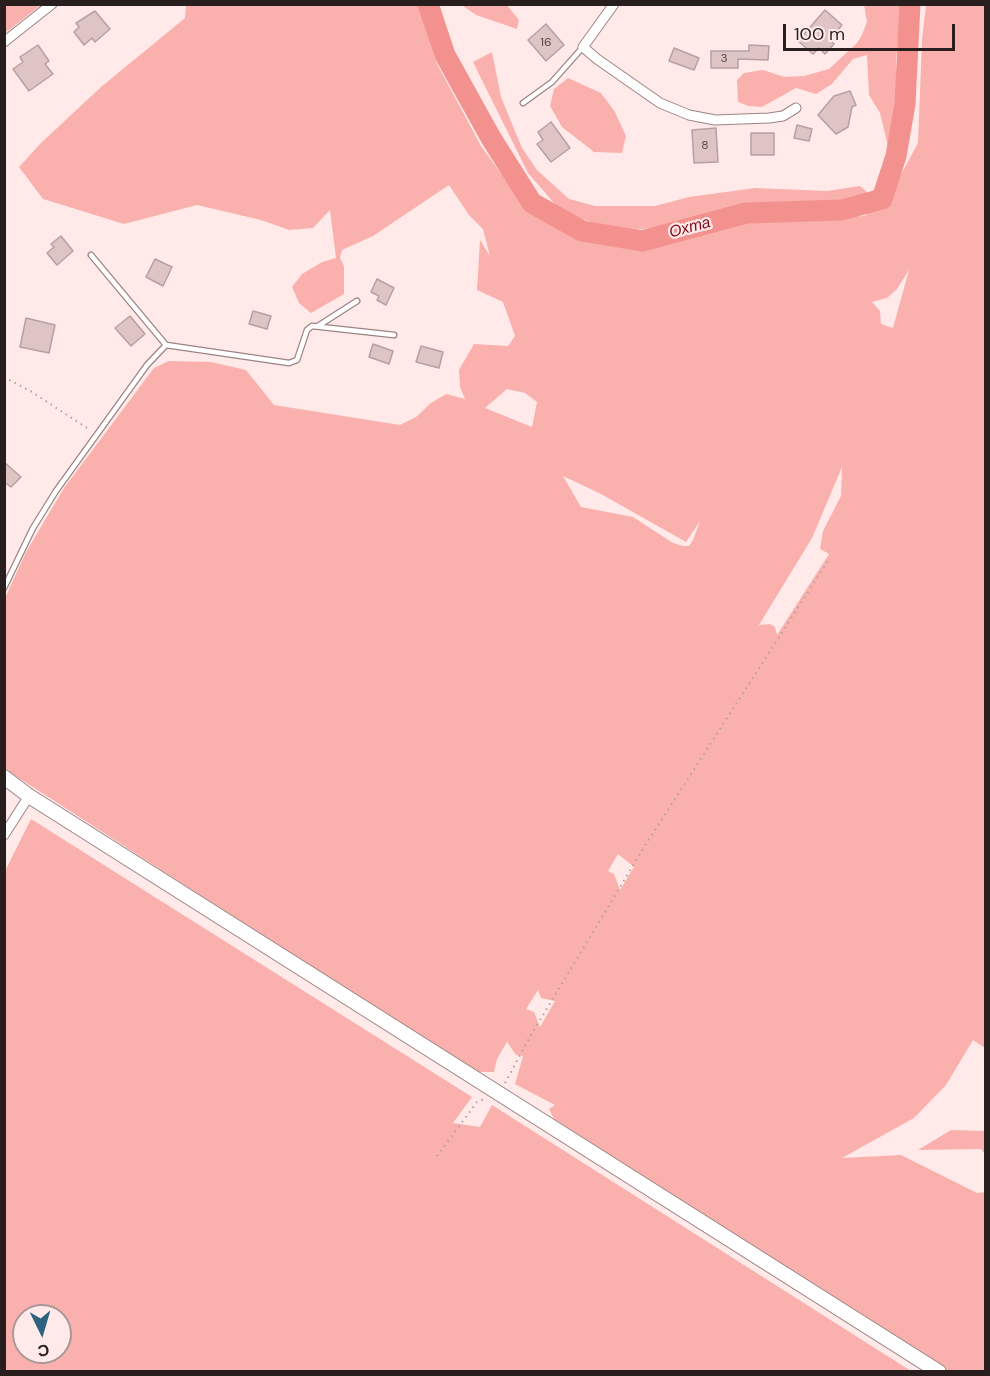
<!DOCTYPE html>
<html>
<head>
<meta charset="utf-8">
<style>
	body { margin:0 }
	#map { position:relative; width:990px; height:1376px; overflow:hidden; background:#ffeae9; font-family:"DM Sans",sans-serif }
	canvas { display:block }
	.frame { position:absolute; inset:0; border:6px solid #271e1d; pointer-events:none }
	.north { position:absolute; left:12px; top:1304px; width:60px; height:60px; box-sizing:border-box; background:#ffeae9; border:2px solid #a99897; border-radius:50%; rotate:175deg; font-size:16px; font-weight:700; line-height:24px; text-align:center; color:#271e1d }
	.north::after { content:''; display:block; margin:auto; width:21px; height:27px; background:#2d637e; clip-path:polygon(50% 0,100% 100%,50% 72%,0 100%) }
	.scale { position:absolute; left:783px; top:24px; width:172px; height:27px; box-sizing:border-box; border:3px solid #271e1d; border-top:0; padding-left:8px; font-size:18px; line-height:21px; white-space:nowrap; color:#271e1d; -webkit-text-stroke:4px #ffeae9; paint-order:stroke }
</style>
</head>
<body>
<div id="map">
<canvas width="990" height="1376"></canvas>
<div class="frame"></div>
<div class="north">С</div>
<div class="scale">100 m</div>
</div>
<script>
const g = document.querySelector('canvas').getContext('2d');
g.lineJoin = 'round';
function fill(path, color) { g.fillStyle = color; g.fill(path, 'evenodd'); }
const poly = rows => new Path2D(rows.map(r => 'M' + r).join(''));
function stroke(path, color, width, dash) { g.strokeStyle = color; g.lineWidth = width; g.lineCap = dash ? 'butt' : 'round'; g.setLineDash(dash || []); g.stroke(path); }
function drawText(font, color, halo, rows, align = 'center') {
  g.font = font + ' "DM Sans",sans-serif'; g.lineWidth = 4.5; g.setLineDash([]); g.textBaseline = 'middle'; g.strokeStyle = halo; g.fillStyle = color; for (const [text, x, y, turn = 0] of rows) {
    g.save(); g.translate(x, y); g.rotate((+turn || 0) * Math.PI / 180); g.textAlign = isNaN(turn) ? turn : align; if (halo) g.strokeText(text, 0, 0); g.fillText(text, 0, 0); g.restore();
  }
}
const green = poly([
	[5,4,41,4,41,5,5,33],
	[186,5,418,5,436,62,481,146,529,212,580,240,643,248,757,220,864,216,886,202,918,143,922,40,926,5,985,5,985,1048,973,1040,946,1085,914,1118,842,1158,901,1155,977,1193,985,1192,985,1371,948,1371,554,1119,549,1109,555,1105,515,1084,523,1056,516,1055,507,1042,497,1059,494,1072,474,1072,8,771,9,769,5,772,5,598,26,552,64,488,154,368,169,361,211,362,246,370,274,405,400,425,416,417,431,403,446,394,465,399,460,387,459,370,474,344,508,346,515,336,503,302,477,290,480,240,490,256,483,229,469,215,449,185,373,236,342,250,340,258,344,266,344,294,311,313,299,303,292,287,302,274,322,262,336,258,330,210,313,228,289,230,261,220,197,205,124,224,43,199,19,167,41,143,101,87,185,18],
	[909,270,893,328,881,324,880,311,872,302,887,298,897,289],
	[507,389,525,393,537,402,532,427,485,408],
	[842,467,841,496,823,531,820,549,829,554,777,635,775,627,770,624,759,625,812,538],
	[563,476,601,494,686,542,700,521,693,540,689,546,683,546,673,543,633,517,581,507],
	[618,854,634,867,620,890,614,874,608,871],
	[538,990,541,998,555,1001,540,1027,534,1012,526,1009],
	[462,5,507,5,519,20,517,29,476,15],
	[864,5,901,5,896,60,896,105,889,150,880,113,869,95,867,55,853,59,832,84,816,94,796,88,762,107,749,106,738,102,737,80,744,73,763,70,784,77,804,76,829,69,857,43,862,35,867,22],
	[492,52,501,97,522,148,537,170,569,199,595,206,655,206,689,197,755,188,827,191,860,186,868,193,847,203,804,201,746,203,676,224,636,230,598,225,561,211,528,173,473,62],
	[568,78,601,93,615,112,626,136,622,153,594,152,562,127,550,106,554,89],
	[31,819,472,1097,453,1123,480,1127,492,1105,911,1371,5,1371,5,871],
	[24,1316,60,1316,60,1352,24,1352],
	[951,1130,985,1131,985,1154,981,1149,918,1150]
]);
const river = poly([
	[428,4,445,55,491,138,532,203,582,231,642,241,746,213,842,210,882,199,896,156,905,104,910,4]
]);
const building = poly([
	[825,10,842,25,830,40,834,44,825,54,819,48,813,54,798,41,825,10],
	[95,11,110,29,95,42,92,38,84,45,74,32,79,27,76,23,95,11],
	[546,24,564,45,546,61,528,40,546,24],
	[38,45,49,61,45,64,53,74,29,91,13,69,23,62,20,57,38,45],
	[749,45,769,46,768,60,738,59,738,68,711,68,711,51,749,51,749,45],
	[674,48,699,58,694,70,669,61,674,48],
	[850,91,856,105,852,107,848,127,836,134,818,115,834,96,850,91],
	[551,122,570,148,551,162,537,144,543,140,538,132,551,122],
	[797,125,812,129,809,141,794,138,797,125],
	[716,128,718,162,694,163,692,130,716,128],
	[751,133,774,133,774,155,751,155,751,133],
	[61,236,73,251,57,265,47,253,54,247,51,244,61,236],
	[155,259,172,267,163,286,146,277,155,259],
	[377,279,394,288,386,305,377,300,379,296,371,292,377,279],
	[253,311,271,316,267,329,249,324,253,311],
	[130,316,145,334,131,346,115,328,130,316],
	[26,318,55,325,49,353,20,347,26,318],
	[373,344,393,351,389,364,369,357,373,344],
	[421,346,443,352,439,368,416,362,421,346],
	[4,462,21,477,11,487,4,482,4,462]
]);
const path = poly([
	[4,377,32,392,90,430],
	[505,1083,531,1035,646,844,828,561],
	[437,1156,477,1102,484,1099]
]);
const lane = poly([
	[523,103,552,82,583,47],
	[318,326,357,301],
	[166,345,289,363,297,360,307,330,312,326,394,335],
	[4,588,33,528,56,491,147,365,166,345,91,255]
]);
const street = poly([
	[614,4,583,47,597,59,660,103,689,115,715,120,769,118,783,116,796,108],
	[4,42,52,4],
	[4,835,29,796]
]);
const secondary = poly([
	[4,777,29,796,939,1372]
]);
const numberNames = [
	["16",546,43],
	["3",724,59],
	["8",705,146]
];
const waterNames = [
	["Охта",690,228,-15]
];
fill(green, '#fab1ad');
stroke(river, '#f2918d', 21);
fill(building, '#dec5c3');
stroke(building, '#b8a09e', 1.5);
stroke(lane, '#9c8483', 7);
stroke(street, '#9c8483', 11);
stroke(secondary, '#9c8483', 16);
stroke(path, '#b1a09f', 2, [1.5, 4.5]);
stroke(lane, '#fff', 4.5);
stroke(street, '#fff', 9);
stroke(secondary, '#fff', 14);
drawText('12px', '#554846', null, numberNames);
drawText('italic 16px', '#81091a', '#ffeae9', waterNames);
</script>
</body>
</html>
